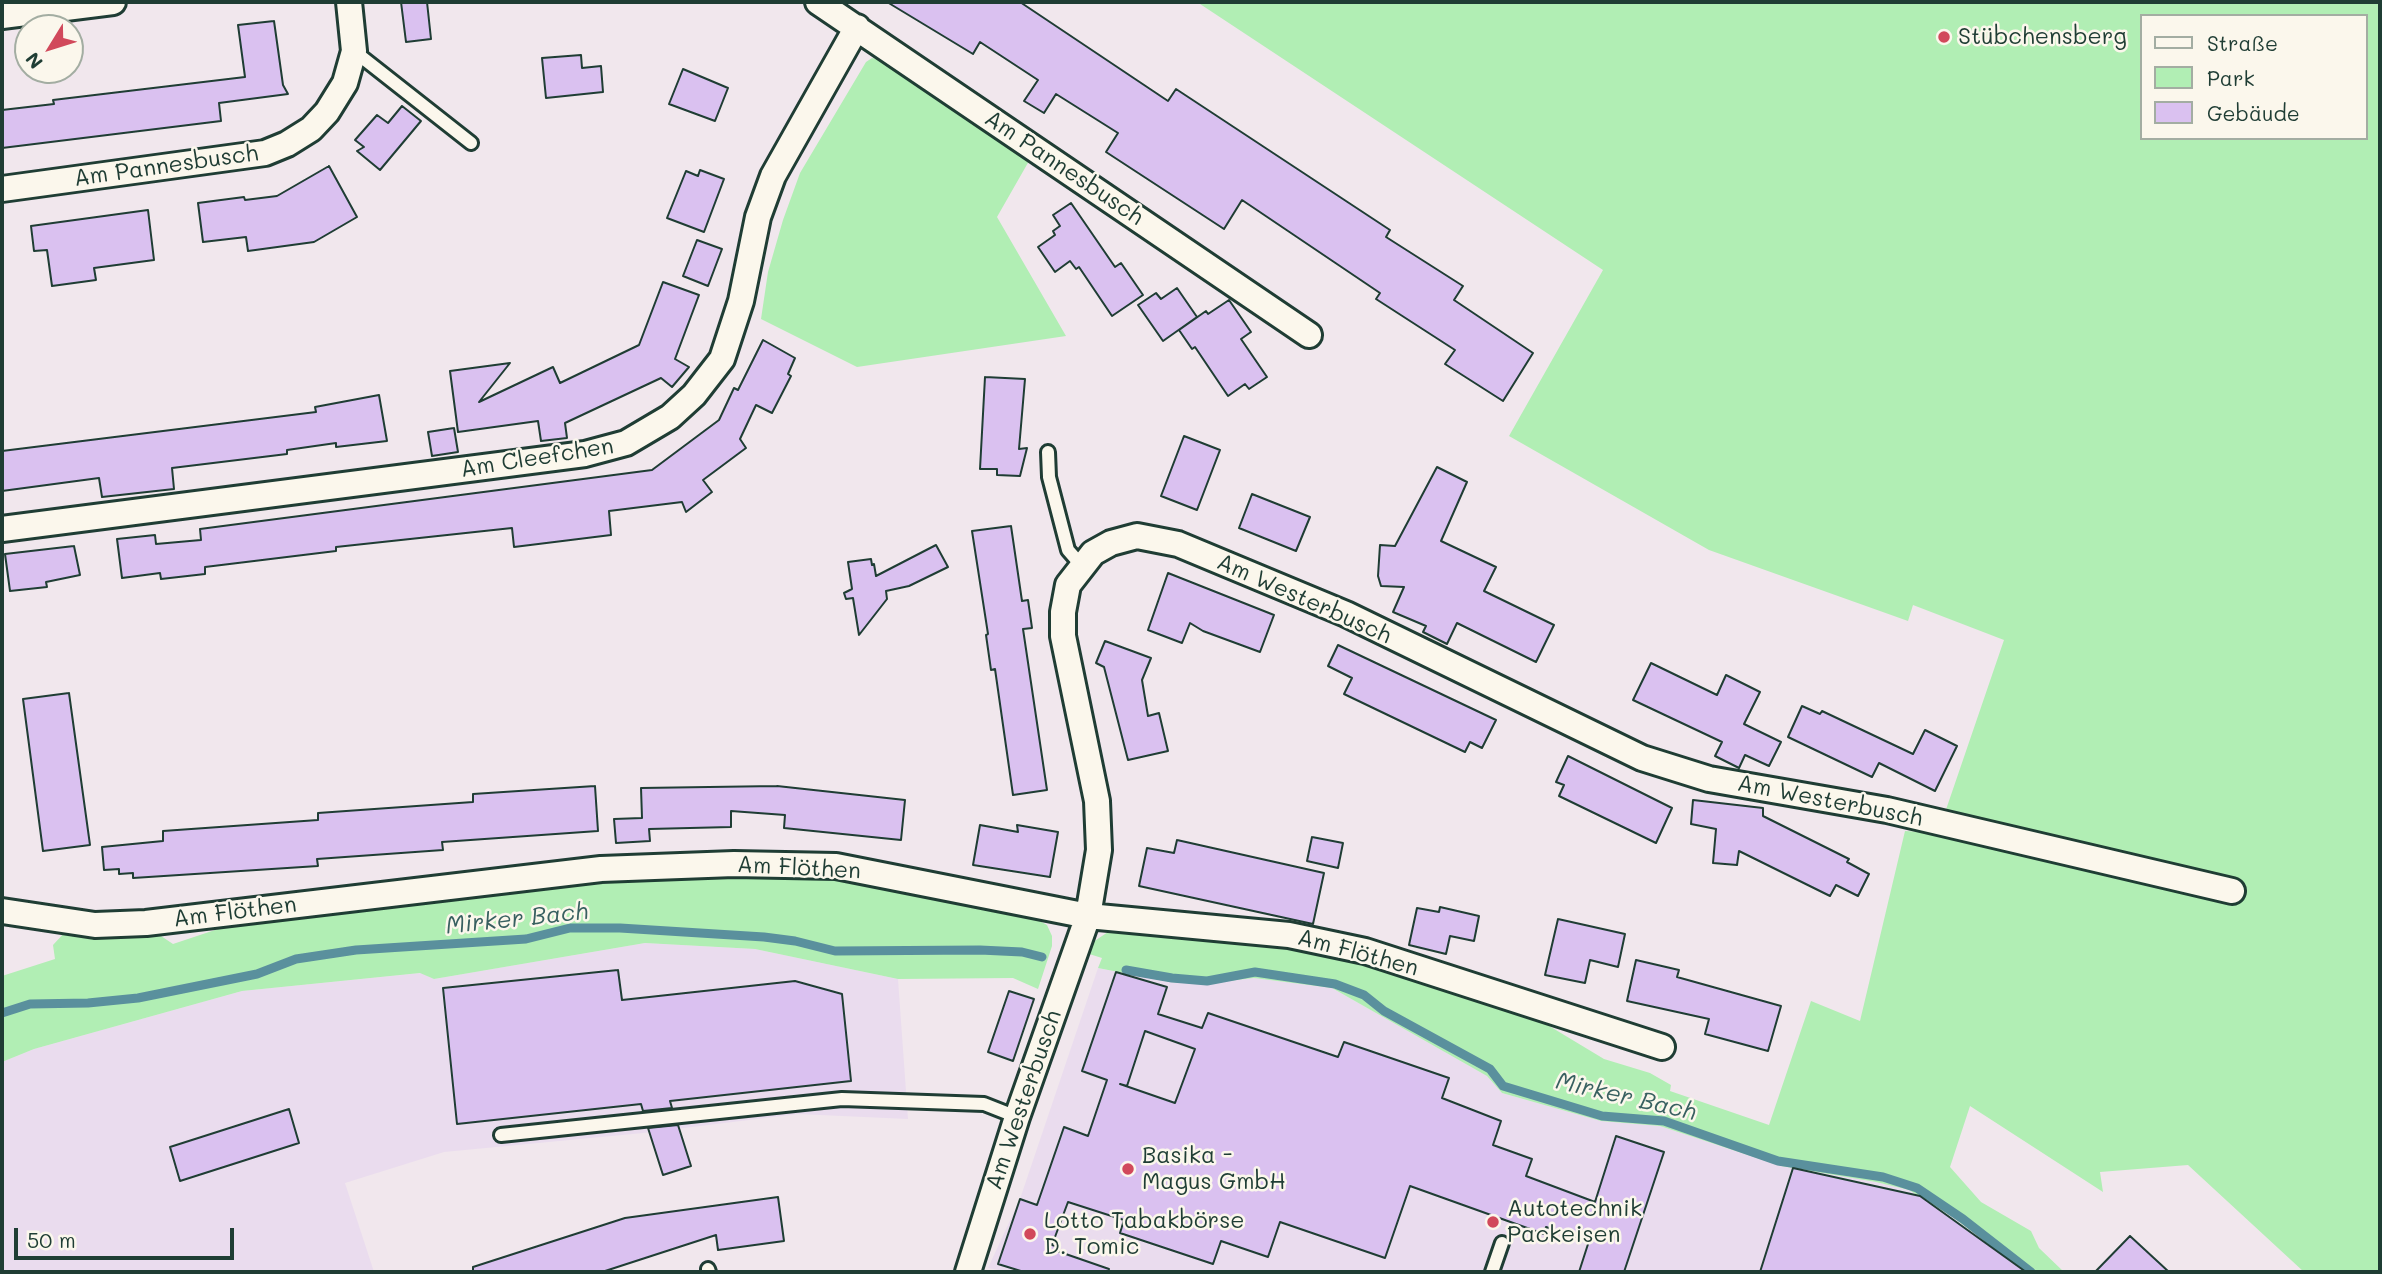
<!DOCTYPE html>
<html>
<head>
<meta charset="utf-8">
<style>
	body { margin:0 }
	#map { position:relative; width:2382px; height:1274px; overflow:hidden; background:#f1e7ed; font-family:Mali,sans-serif }
	canvas { display:block }
	.frame { position:absolute; inset:0; border:4px solid #1f3d34; pointer-events:none }
	.legend { position:absolute; left:2140px; top:14px; width:228px; height:126px; box-sizing:border-box; background:#fbf7ec; border:2px solid #a3ada2; margin:0; padding:9px 12px; list-style:none; font-size:21px; color:#1f3d34 }
	.legend li { display:flex; align-items:center; gap:14px; height:35px }
	.legend b { width:35px; border:2px solid #a3ada2 }
	.north { position:absolute; left:14px; top:14px; width:70px; height:70px; box-sizing:border-box; background:#fbf7ec; border:2px solid #a3ada2; border-radius:50%; rotate:232deg; font-size:19px; font-weight:700; line-height:28px; text-align:center; color:#1f3d34 }
	.north::after { content:''; display:block; margin:auto; width:24px; height:32px; background:#d1495b; clip-path:polygon(50% 0,100% 100%,50% 72%,0 100%) }
	.scale { position:absolute; left:14px; top:1228px; width:220px; height:32px; box-sizing:border-box; border:4px solid #1f3d34; border-top:0; padding-left:9px; font-size:21px; line-height:24px; white-space:nowrap; color:#1f3d34; -webkit-text-stroke:5px #fbf7ec; paint-order:stroke }
</style>
</head>
<body>
<div id="map">
<canvas width="2382" height="1274"></canvas>
<div class="frame"></div>
<ul class="legend">
<li><b style="height:9px;background:#fbf7ec"></b>Straße</li>
<li><b style="height:19px;background:#b1eeb4"></b>Park</li>
<li><b style="height:19px;background:#dac1f0"></b>Gebäude</li>
</ul>
<div class="north">N</div>
<div class="scale">50 m</div>
</div>
<script>
const g = document.querySelector('canvas').getContext('2d');
g.lineJoin = 'round';
function fill(path, color) { g.fillStyle = color; g.fill(path, 'evenodd'); }
const poly = rows => new Path2D(rows.map(r => 'M' + r).join(''));
function stroke(path, color, width, dash) { g.strokeStyle = color; g.lineWidth = width; g.lineCap = dash ? 'butt' : 'round'; g.setLineDash(dash || []); g.stroke(path); }
function drawText(font, color, halo, rows, align = 'center') {
  g.font = font + ' Mali,sans-serif'; g.lineWidth = 5; g.setLineDash([]); g.textBaseline = 'middle'; g.strokeStyle = halo; g.fillStyle = color; for (const [text, x, y, turn = 0] of rows) {
    g.save(); g.translate(x, y); g.rotate((+turn || 0) * Math.PI / 180); g.textAlign = isNaN(turn) ? turn : align; if (halo) g.strokeText(text, 0, 0); g.fillText(text, 0, 0); g.restore();
  }
}
const built = poly([
	[645,943,755,949,898,979,908,1119,798,1114,643,1133,444,1152,345,1183,374,1272,2,1272,2,1062,34,1049,242,991,421,973,434,979],
	[1098,968,1170,982,1202,984,1254,978,1332,988,1487,1076,1502,1093,1601,1121,1660,1126,1781,1166,1876,1182,1909,1190,1951,1216,2026,1272,1009,1272,988,1268,1020,1199]
]);
const green = poly([
	[1197,2,2380,2,2380,1272,2304,1272,2188,1165,2100,1172,2103,1192,1970,1106,1950,1167,1981,1202,2031,1231,2039,1248,2064,1272,2026,1272,1951,1216,1909,1190,1876,1182,1781,1166,1660,1126,1601,1121,1502,1093,1487,1076,1332,988,1254,978,1202,984,1170,982,1098,968,1102,958,1086,953,1090,944,1108,932,1281,944,1316,949,1531,1015,1604,1059,1650,1073,1671,1085,1670,1091,1769,1125,1811,1001,1860,1021,1905,831,1938,833,2004,640,1913,605,1908,621,1709,550,1509,436,1603,270],
	[2142,16,2366,16,2366,138,2142,138],
	[872,58,878,59,1029,161,997,217,1066,336,857,367,761,319,768,272,783,220,800,173,866,62],
	[736,873,839,877,1038,920,1047,925,1052,936,1052,946,1038,989,1013,978,898,979,755,949,645,943,434,979,420,973,242,991,34,1049,2,1062,2,976,55,959,53,945,66,931,95,935,161,936,173,944,239,922,463,895]
]);
const stream = poly([
	[1126,970,1172,978,1207,981,1255,972,1335,984,1364,995,1384,1011,1490,1069,1503,1086,1602,1116,1664,1121,1778,1161,1883,1177,1917,1188,1963,1219,2031,1272],
	[2,1013,30,1004,88,1003,138,998,257,974,296,959,356,950,526,939,570,928,620,928,764,937,795,941,835,951,980,950,1022,952,1042,957]
]);
const building = poly([
	[401,2,427,2,431,39,406,42,401,2],
	[887,2,1020,2,1168,101,1176,89,1390,230,1386,237,1463,286,1454,300,1533,353,1503,401,1445,364,1455,350,1376,299,1380,293,1242,200,1224,229,1106,152,1118,133,1056,94,1044,113,1024,101,1038,80,980,42,973,54,887,2],
	[274,21,283,85,288,94,219,103,221,121,2,148,2,110,54,104,53,100,245,77,238,25,274,21],
	[581,55,582,68,601,66,603,92,546,98,542,58,581,55],
	[683,69,728,88,715,121,669,104,683,69],
	[402,106,421,121,380,170,357,151,364,147,355,140,377,115,388,123,402,106],
	[329,166,357,217,314,242,248,251,246,237,203,242,198,203,244,197,245,200,277,196,329,166],
	[700,170,724,179,704,232,667,218,686,171,698,176,700,170],
	[1071,203,1115,267,1121,263,1143,295,1112,316,1079,267,1076,269,1070,261,1055,272,1038,247,1055,235,1053,231,1060,226,1053,215,1071,203],
	[148,210,154,260,94,268,96,280,52,286,47,250,34,251,31,226,148,210],
	[697,240,722,249,708,286,683,276,697,240],
	[663,282,699,295,675,359,689,367,672,387,661,378,565,423,567,438,541,441,538,421,458,432,450,371,510,363,479,402,553,367,560,383,639,345,663,282],
	[1177,288,1197,317,1163,341,1138,305,1156,293,1161,299,1177,288],
	[1229,300,1251,332,1241,339,1267,377,1249,389,1245,384,1228,396,1195,347,1192,349,1179,330,1206,311,1208,314,1229,300],
	[763,340,795,358,788,374,791,376,772,413,756,405,740,439,746,448,703,480,712,492,686,512,682,502,609,511,611,535,514,547,512,528,336,547,336,551,205,567,205,574,161,579,160,573,122,578,117,539,155,535,156,544,201,540,200,529,652,470,719,420,734,388,738,390,763,340],
	[985,377,1025,379,1019,449,1027,448,1020,476,997,475,997,469,980,469,985,377],
	[379,395,387,441,336,447,336,443,287,450,287,454,172,468,174,489,102,497,99,478,2,491,2,451,316,412,315,407,379,395],
	[454,428,458,452,432,456,428,432,454,428],
	[1184,436,1220,450,1197,510,1161,496,1184,436],
	[1437,467,1467,482,1441,541,1496,567,1484,591,1554,625,1536,662,1457,623,1447,644,1423,632,1426,626,1393,612,1404,587,1381,586,1378,576,1380,545,1395,546,1437,467],
	[1252,494,1310,517,1296,551,1239,528,1252,494],
	[1011,526,1022,601,1028,600,1032,628,1023,629,1047,790,1013,795,995,669,991,670,986,635,988,634,972,531,1011,526],
	[936,545,948,567,909,586,886,591,887,599,859,635,853,598,846,599,844,593,852,589,848,562,871,559,872,565,874,564,876,576,936,545],
	[74,546,80,575,46,582,47,587,10,591,5,554,74,546],
	[1168,573,1274,615,1260,652,1203,631,1190,623,1182,643,1148,630,1168,573],
	[1105,641,1151,658,1142,680,1148,716,1159,713,1168,751,1128,760,1104,667,1096,663,1105,641],
	[1338,645,1496,720,1482,748,1470,742,1465,752,1344,694,1352,678,1328,666,1338,645],
	[1651,663,1717,695,1726,675,1760,692,1744,724,1781,742,1769,766,1745,755,1739,768,1715,756,1722,742,1633,700,1651,663],
	[69,693,90,845,43,851,23,699,69,693],
	[1802,706,1820,714,1822,711,1913,754,1925,730,1957,746,1935,791,1879,763,1872,777,1788,737,1802,706],
	[1568,756,1672,808,1656,843,1559,796,1564,785,1556,782,1568,756],
	[595,786,598,831,442,842,443,850,317,859,318,866,133,878,133,873,119,874,119,869,104,870,102,847,163,841,163,831,318,820,318,813,473,802,473,794,595,786],
	[777,786,905,800,901,840,784,828,785,815,731,811,731,827,649,829,650,841,616,843,614,819,642,818,641,788,777,786],
	[1693,800,1763,808,1763,816,1849,859,1847,862,1869,874,1858,896,1836,885,1830,896,1739,851,1737,865,1713,863,1716,829,1691,824,1693,800],
	[980,825,1018,832,1017,825,1058,832,1050,877,973,865,980,825],
	[1312,837,1343,843,1338,868,1307,861,1312,837],
	[1177,840,1324,873,1313,924,1139,886,1147,848,1174,853,1177,840],
	[1440,907,1479,916,1474,941,1450,936,1446,954,1409,945,1417,908,1439,912,1440,907],
	[1558,919,1625,934,1618,967,1590,960,1585,983,1545,975,1558,919],
	[1636,960,1679,970,1677,977,1781,1006,1768,1051,1705,1034,1709,1019,1627,1001,1636,960],
	[618,970,622,1000,795,981,842,994,851,1081,670,1101,672,1108,643,1111,641,1104,457,1124,443,988,618,970],
	[1116,972,1167,987,1158,1014,1202,1028,1208,1013,1338,1057,1344,1042,1449,1078,1442,1098,1501,1121,1493,1145,1532,1159,1526,1176,1595,1202,1616,1136,1664,1152,1624,1272,1579,1272,1589,1241,1546,1227,1544,1234,1410,1186,1385,1258,1280,1222,1268,1257,1221,1241,1213,1264,1120,1233,1124,1220,1068,1202,1052,1245,1059,1247,1057,1251,1109,1269,1108,1272,1024,1272,998,1264,1020,1199,1037,1205,1064,1127,1088,1136,1107,1080,1082,1071,1116,972],
	[1145,1031,1195,1049,1175,1103,1120,1084,1127,1086,1145,1031],
	[1009,991,1034,999,1013,1061,988,1052,1009,991],
	[289,1109,299,1143,180,1181,170,1147,289,1109],
	[678,1125,691,1166,663,1175,648,1128,678,1125],
	[1793,1168,1920,1196,2026,1272,1760,1272,1793,1168],
	[778,1197,784,1241,718,1250,716,1235,602,1272,473,1272,473,1267,625,1218,778,1197],
	[2130,1236,2169,1272,2095,1272,2130,1236]
]);
const lane = poly([
	[354,51,471,143],
	[1048,452,1049,477,1068,550,1082,566],
	[501,1135,842,1099,984,1104,1017,1117],
	[708,1269,709,1272],
	[1492,1272,1502,1243]
]);
const street = poly([
	[818,2,1309,335],
	[2,16,113,2],
	[2,189,265,153,287,144,311,129,327,112,345,83,354,51,349,2],
	[2,529,585,454,626,443,670,417,694,395,722,359,741,301,758,217,773,176,857,27],
	[2,911,95,925,146,923,601,869,734,864,836,866,1088,916,1289,935,1365,951,1662,1047],
	[968,1272,1017,1117,1088,916,1099,850,1097,801,1063,636,1063,612,1068,585,1093,553,1111,543,1137,536,1178,544,1346,614,1642,758,1709,779,1887,810,2232,891]
]);
const markers = [
	[1944,37,7,"#d1495b"],
	[1128,1169,7,"#d1495b"],
	[1493,1222,7,"#d1495b"],
	[1030,1234,7,"#d1495b"]
];
const poiNames = [
	["Stübchensberg",1958,37],
	["Basika -",1142,1156],
	["Magus GmbH",1142,1182],
	["Autotechnik",1507,1209],
	["Packeisen",1507,1235],
	["Lotto Tabakbörse",1044,1221],
	["D. Tomic",1044,1247]
];
const streetNames = [
	["Am Pannesbusch",166,166,-8],
	["Am Pannesbusch",1064,168,34],
	["Am Cleefchen",537,458,-9],
	["Am Westerbusch",1304,599,24],
	["Am Westerbusch",1830,801,11],
	["Am Flöthen",799,868,3],
	["Am Flöthen",235,912,-7],
	["Am Flöthen",1358,953,15],
	["Am Westerbusch",1024,1100,-71]
];
const waterNames = [
	["Mirker Bach",517,919,-6],
	["Mirker Bach",1626,1097,13]
];
fill(built, '#eadcee');
fill(green, '#b1eeb4');
stroke(stream, '#5a909d', 9);
fill(building, '#dac1f0');
stroke(building, '#1f3d34', 2);
stroke(lane, '#1f3d34', 18);
stroke(street, '#1f3d34', 30);
stroke(lane, '#fbf7ec', 12);
stroke(street, '#fbf7ec', 24);
for (const [x, y, r, color] of markers) { const dot = new Path2D(); dot.arc(x, y, r, 0, 2 * Math.PI); g.fillStyle = color; g.fill(dot); stroke(dot, '#fbf7ec', 2.5); }
drawText('23px', '#1f3d34', '#fbf7ec', poiNames, 'left');
drawText('23px', '#1f3d34', '#fbf7ec', streetNames);
drawText('italic 24px', '#386060', '#fbf7ec', waterNames);
</script>
</body>
</html>
